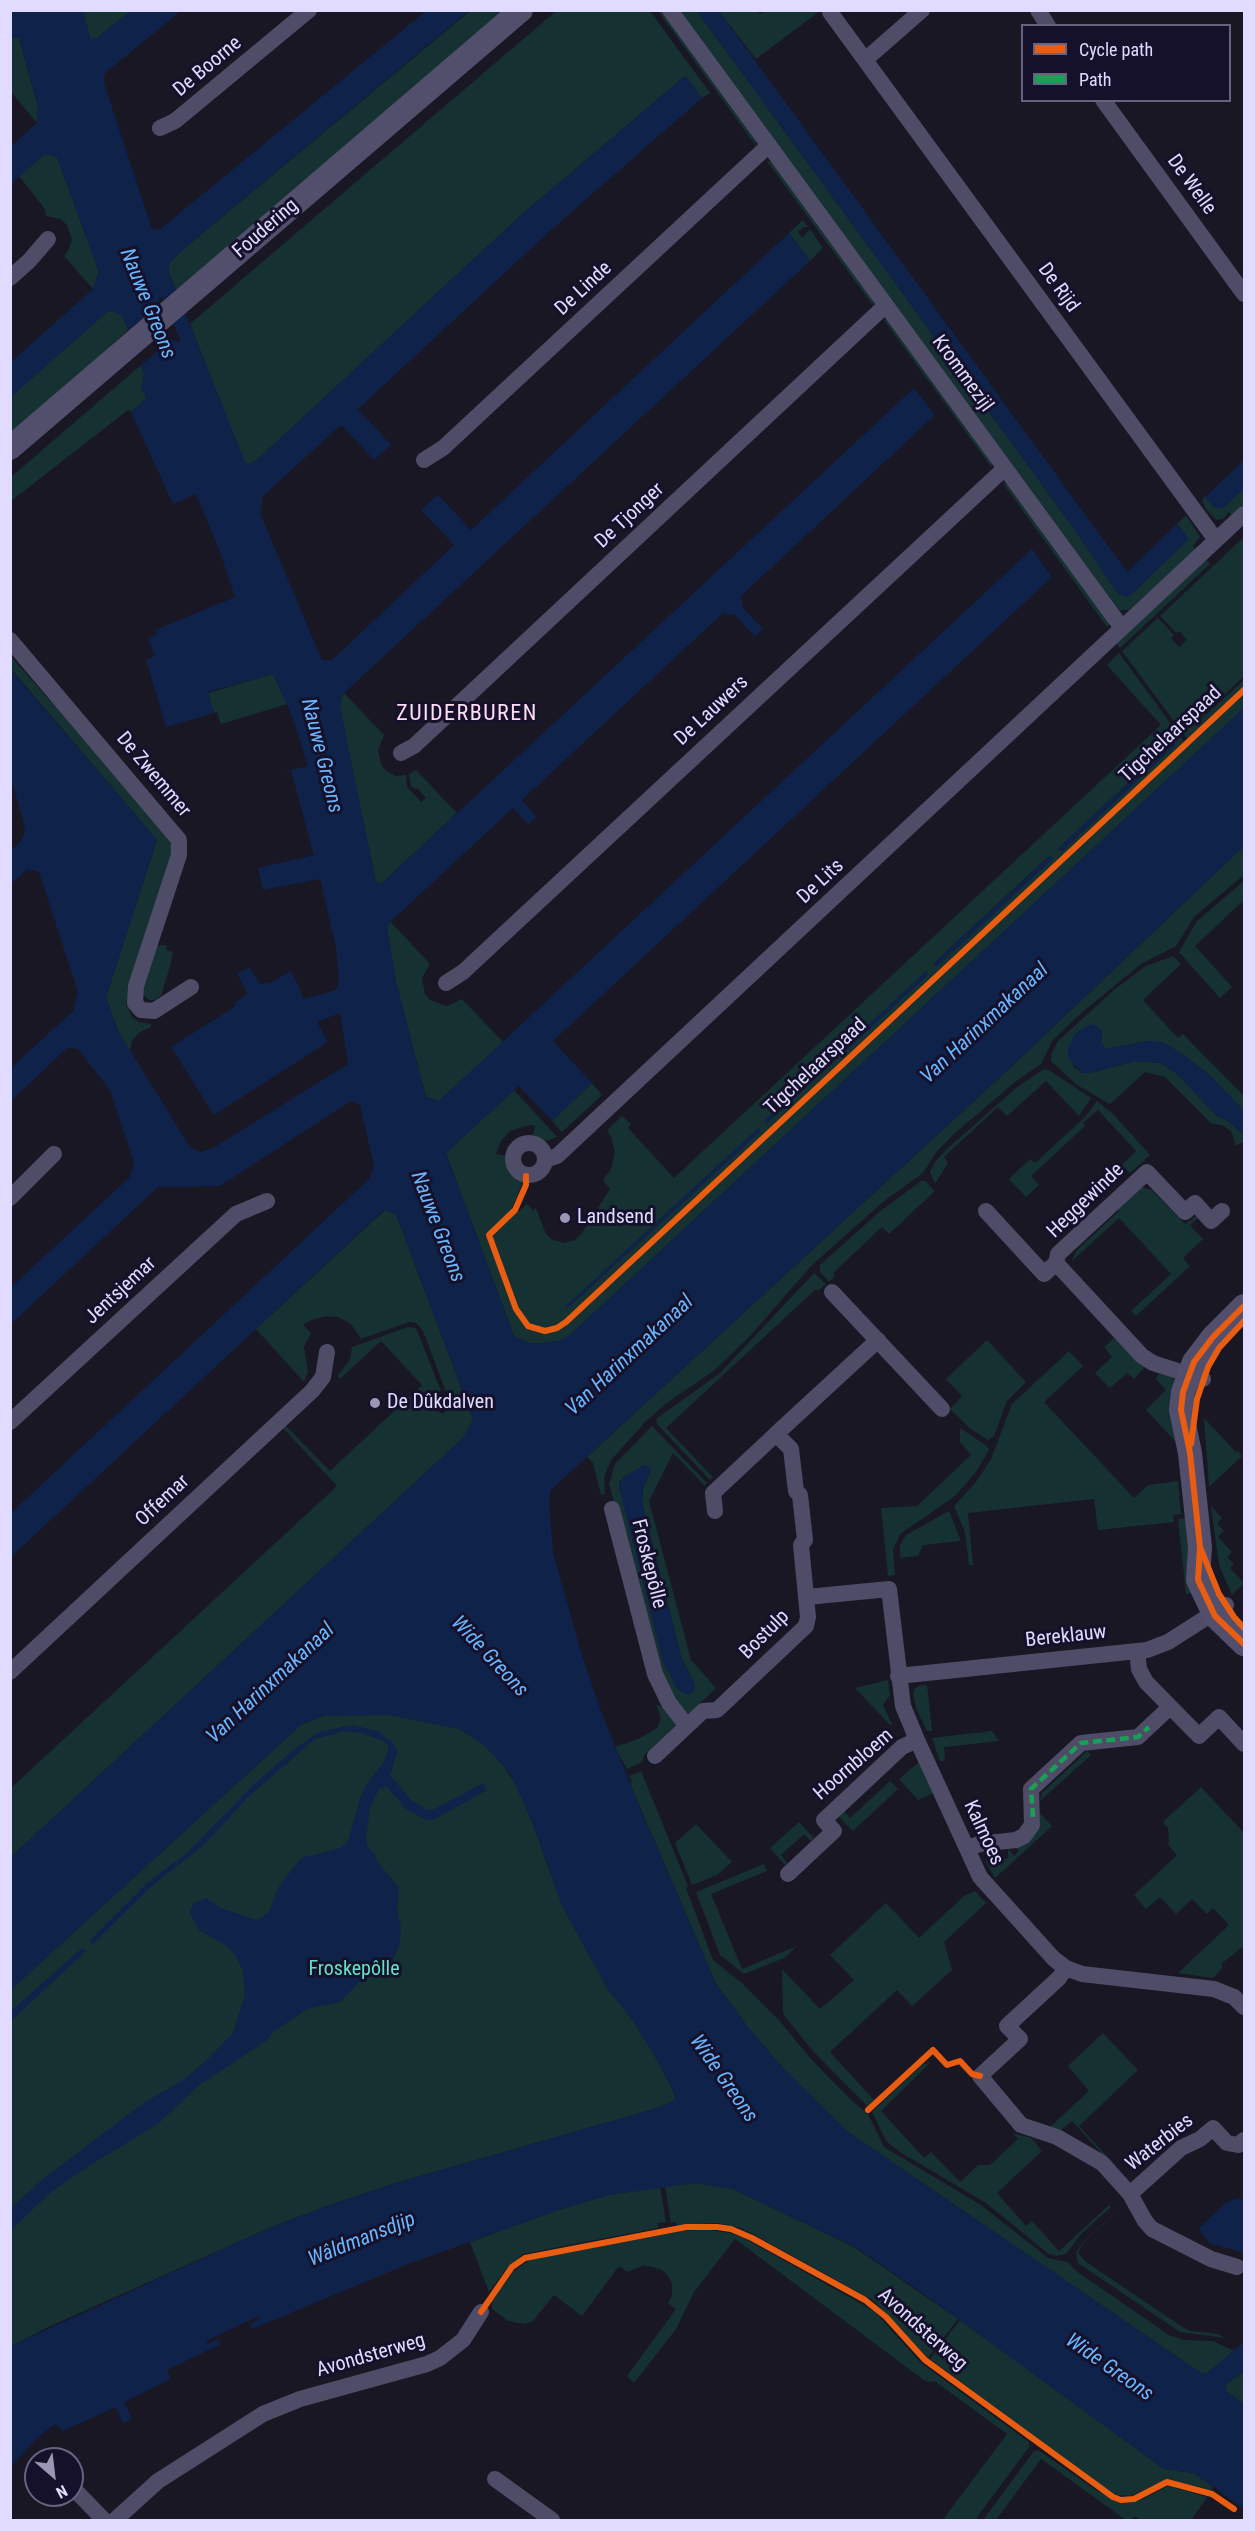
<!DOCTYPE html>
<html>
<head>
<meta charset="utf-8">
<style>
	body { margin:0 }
	#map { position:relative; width:1255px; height:2531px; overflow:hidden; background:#1a1725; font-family:"Roboto Condensed",sans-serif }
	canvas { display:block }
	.frame { position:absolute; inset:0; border:12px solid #e0dbff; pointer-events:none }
	.legend { position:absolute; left:1021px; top:24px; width:210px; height:78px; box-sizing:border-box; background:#16112b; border:2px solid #676280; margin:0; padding:8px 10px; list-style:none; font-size:18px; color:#e0dbff }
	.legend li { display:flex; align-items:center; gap:12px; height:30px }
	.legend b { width:30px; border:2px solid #676280 }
	.north { position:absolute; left:24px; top:2447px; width:60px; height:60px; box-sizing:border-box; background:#16112b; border:2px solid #676280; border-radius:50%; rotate:152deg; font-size:16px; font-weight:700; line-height:24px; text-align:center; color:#e0dbff }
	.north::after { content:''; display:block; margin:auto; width:21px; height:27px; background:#9b96b3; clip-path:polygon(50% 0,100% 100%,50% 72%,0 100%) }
</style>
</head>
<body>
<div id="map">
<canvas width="1255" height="2531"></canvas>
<div class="frame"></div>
<ul class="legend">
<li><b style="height:8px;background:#e95d12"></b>Cycle path</li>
<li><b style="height:8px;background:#1a9f57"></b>Path</li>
</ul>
<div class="north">N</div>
</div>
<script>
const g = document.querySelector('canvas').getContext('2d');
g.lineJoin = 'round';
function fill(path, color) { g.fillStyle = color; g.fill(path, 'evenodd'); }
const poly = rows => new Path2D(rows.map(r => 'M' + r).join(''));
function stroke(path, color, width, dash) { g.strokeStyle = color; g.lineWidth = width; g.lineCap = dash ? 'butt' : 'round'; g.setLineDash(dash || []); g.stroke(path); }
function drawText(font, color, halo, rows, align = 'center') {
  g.font = font + ' "Roboto Condensed",sans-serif'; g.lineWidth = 6; g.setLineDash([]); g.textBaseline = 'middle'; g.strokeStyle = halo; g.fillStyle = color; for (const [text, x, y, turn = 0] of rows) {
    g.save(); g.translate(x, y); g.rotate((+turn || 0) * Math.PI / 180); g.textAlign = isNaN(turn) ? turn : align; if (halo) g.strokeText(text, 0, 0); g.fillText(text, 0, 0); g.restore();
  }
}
const green = poly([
	[765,10,820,11,756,59,719,11,758,11,760,14],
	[83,11,130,11,97,38,90,38],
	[470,11,510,11,176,290,169,273,169,264,180,252],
	[556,11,650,11,710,93,702,98,685,76,519,217,257,460,250,464,244,462,190,324],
	[658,11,662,11,755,138,756,146],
	[679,11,697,11,1070,523,1119,595,1188,539,1177,524,1186,515,1200,537,1193,546,1195,550,1129,610,1119,610],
	[14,37,19,38,38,108,37,123,11,92,10,38],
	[45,154,57,157,99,272,93,289,64,256,68,251,72,240,67,225,60,219,46,216,45,209,19,176],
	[766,160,773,163,873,300,874,307],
	[803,220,808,227,804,227,798,232,802,238,810,229,823,248,810,261,789,233],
	[107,312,116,312,123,317,128,330,11,437,10,397],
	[883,319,889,321,991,461,992,468],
	[141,365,144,374,141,388,147,398,131,412,128,410,11,501,11,477],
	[1002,482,1010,486,1110,623,1107,627],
	[1244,488,1244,504,1232,516,1229,512,1223,519,1216,520,1205,508,1202,499,1205,497,1215,508,1223,508],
	[1244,537,1244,676,1190,729,1244,680,1244,688,1188,740,1122,651,1158,618,1174,635,1171,638,1179,647,1187,640,1179,631,1176,633,1160,616],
	[1206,559,1210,564,1120,648,1116,643],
	[1119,653,1187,746,1244,692,1244,708,570,1335,559,1341,542,1343,529,1343,514,1336,446,1153,514,1090,557,1137,544,1142,533,1137,535,1126,529,1125,510,1131,501,1141,496,1154,507,1156,510,1171,523,1181,512,1208,518,1212,527,1204,533,1210,536,1208,546,1234,551,1239,564,1243,575,1240,582,1233,610,1189,603,1180,611,1169,615,1152,611,1137,607,1130,622,1116,631,1124,628,1128,674,1178,1161,725,1107,665],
	[1172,742,1175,745,1062,851,1058,849],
	[1050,855,1053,858,937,966,934,963],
	[10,655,50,701,58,705,174,845,126,1003,132,1017,139,1022,151,1024,151,1027,140,1032,132,1041,130,1051,118,1031,106,997,157,840,11,669],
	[273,674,287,704,221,724,217,712,214,713,208,693],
	[344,693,384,735,378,751,381,764,385,770,396,776,406,775,407,787,421,802,426,798,417,788,415,789,411,786,409,774,416,770,457,813,381,884,376,882,347,743,340,707,340,700],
	[1244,846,1244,875,1194,917,1176,946,1141,964,1079,1015,1052,1041,1041,1064,1015,1082,955,1133,937,1151,923,1173,884,1201,811,1266,750,1336,715,1370,668,1402,647,1420,611,1460,604,1477,605,1494,601,1495,593,1463,587,1457,1011,1067],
	[1244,881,1244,900,1195,946,1232,987,1220,998,1179,952,1197,921],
	[391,922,430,964,422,978,425,994,430,1000,447,1006,462,999,503,1042,439,1101,426,1097,396,982,386,925],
	[163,945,167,946,166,950,173,952,170,966,161,996,155,1000,149,1000,141,993,155,946],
	[1173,956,1181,964,1143,1000,1178,1038,1183,1034,1244,1096,1244,1111,1207,1073,1179,1052,1148,1041,1106,1049,1102,1045,1102,1031,1073,1066,1082,1073,1090,1073,1135,1061,1160,1063,1176,1073,1217,1116,1228,1121,1244,1135,1244,1141,1236,1146,1231,1131,1224,1126,1211,1123,1165,1077,1145,1072,1110,1104,1077,1085,1051,1061,1051,1054,1058,1041,1115,989,1146,966],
	[1044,1069,1049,1070,1091,1098,1079,1116,1046,1081,1007,1116,998,1107,944,1157,948,1163,935,1184,930,1172,935,1162,947,1149,1016,1088],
	[592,1083,602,1095,562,1132,552,1121],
	[1097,1101,1113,1114,1150,1155,1130,1173,1122,1165,1136,1151,1098,1110,1083,1123,1085,1126,1031,1176,1039,1185,1026,1197,1009,1179,1030,1159,1035,1163,1085,1117],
	[921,1181,925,1181,935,1191,889,1234,882,1227,833,1273,835,1276,829,1282,820,1272,820,1265,878,1213],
	[1141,1187,1152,1190,1185,1224,1196,1216,1198,1218,1190,1225,1203,1239,1183,1258,1190,1266,1136,1316,1131,1311,1171,1274,1119,1218,1072,1261,1072,1260,1077,1250,1119,1211,1117,1208],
	[385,1210,396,1214,473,1419,470,1429,463,1438,11,1857,11,1788,337,1486,282,1427,285,1425,330,1471,422,1385,381,1341,340,1379,338,1375,350,1360,352,1347,408,1327,416,1328,441,1391,437,1393,439,1402,436,1411,444,1414,447,1395,423,1331,416,1323,409,1322,361,1339,351,1324,338,1317,326,1316,309,1321,303,1325,311,1333,304,1347,308,1372,304,1382,256,1329],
	[814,1273,826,1284,818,1291,816,1289,666,1428,713,1477,710,1480,657,1424,656,1419,720,1373],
	[1115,1337,1146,1366,1134,1379,1127,1373,1110,1388,1095,1373,1112,1357,1104,1347],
	[987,1340,1026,1382,1007,1401,994,1436,988,1440,971,1429,950,1409,962,1396,946,1379],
	[1069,1351,1083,1366,1044,1402,1134,1498,1148,1485,1178,1481,1181,1514,1173,1515,1174,1522,1098,1530,1094,1499,968,1513,973,1565,969,1565,965,1532,954,1506,976,1482,991,1459,1012,1404],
	[1159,1373,1171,1376,1175,1380,1178,1439,1174,1440,1146,1410,1166,1390,1156,1379],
	[1204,1418,1236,1452,1238,1451,1242,1456,1209,1487],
	[652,1426,707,1483,705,1486,673,1453,649,1501,691,1660,716,1688,691,1712,685,1714,665,1689,609,1484,615,1464],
	[650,1473,643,1488,642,1503,682,1660,694,1682,695,1688,693,1692,688,1695,619,1487,620,1481],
	[960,1428,987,1446,989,1450,976,1472,955,1496,900,1534,893,1550,895,1575,888,1576,881,1508,917,1506,971,1455,960,1442],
	[1211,1506,1222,1518,1217,1523,1224,1531,1218,1537,1232,1552,1227,1557,1234,1564,1230,1568,1244,1583,1232,1595,1219,1565],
	[949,1511,961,1541,923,1545,918,1556,900,1558,900,1545,906,1535],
	[1186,1518,1198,1593,1186,1594,1178,1519],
	[888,1680,890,1695,883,1705,892,1724,890,1725,855,1688],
	[921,1685,927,1685,932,1731,927,1731,916,1708,913,1694,915,1688],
	[656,1705,668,1709,676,1725,644,1755,642,1762,627,1769,615,1747,638,1739,657,1728,661,1718],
	[346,1714,389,1715,460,1729,485,1746,501,1762,515,1783,533,1824,549,1870,657,2060,674,2092,675,2101,654,2109,396,2183,338,2202,274,2226,46,2328,11,2347,10,1990,302,1724,324,1716],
	[992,1731,999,1741,944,1747,945,1761,940,1761,932,1738],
	[1087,1751,1091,1755,1040,1801,1042,1793],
	[920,1761,934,1793,918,1800,899,1779],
	[641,1771,688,1886,686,1888,713,1960,743,1984,779,2020,810,2058,851,2100,868,2114,884,2147,981,2205,1048,2258,1068,2262,1076,2271,1169,2335,1184,2340,1213,2341,1234,2351,1207,2373,1201,2373,848,2132,795,2082,750,2030,716,1984,630,1784,632,1782,629,1776],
	[890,1781,898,1789,853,1831,838,1816,844,1811,850,1818],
	[1201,1787,1244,1833,1244,1946,1221,1964,1223,1967,1213,1978,1178,1973,1229,1925,1213,1908,1207,1914,1192,1899,1176,1914,1160,1897,1146,1909,1134,1895,1177,1855,1167,1843,1169,1842,1168,1828,1163,1822],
	[1040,1813,1052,1826,995,1878,985,1861,1008,1858,1008,1848,1014,1856,1019,1851,1015,1847],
	[799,1822,814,1838,811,1841,804,1834,781,1855,787,1863,785,1865,770,1848],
	[696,1824,732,1862,717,1875,692,1885,675,1843],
	[764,1864,767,1871,711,1894,742,1969,797,1946,784,1958,744,1974,720,1955,696,1892],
	[975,1891,986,1903,944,1942,952,1970,912,2006,897,1990,830,2052,874,2100,867,2106,812,2050,783,2014,782,1969,820,2009,854,1980,830,1955,886,1903,919,1938,964,1896],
	[1103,2033,1138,2070,1079,2126,1116,2166,1115,2168,1072,2121,1059,2132,1049,2128,1089,2091,1068,2066],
	[931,2062,881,2111,924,2158,931,2152,960,2182,978,2165,990,2165,1018,2139,1013,2133,1031,2138,1042,2151,997,2193,1026,2226,1032,2221,1059,2251,1109,2205,1111,2207,1081,2234,1066,2254,1056,2256,1049,2254,986,2203,900,2152,886,2141,872,2112,922,2065],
	[697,2183,733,2189,854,2247,958,2319,928,2358,874,2301,755,2235,741,2228,718,2223,676,2225,676,2222,671,2223,665,2186],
	[660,2187,666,2222,658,2223,658,2228,523,2254,506,2269,489,2292,470,2242,555,2211,609,2195],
	[1125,2204,1084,2242,1078,2253,1086,2262,1181,2326,1190,2331,1211,2333,1217,2334,1226,2338,1180,2332,1078,2263,1076,2253,1084,2241],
	[706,2230,731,2233,742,2237,874,2311,921,2363,1029,2442,1029,2447,975,2520,948,2520,944,2518,1007,2434,936,2382,925,2381,735,2239,694,2292,676,2329,634,2383,627,2376,676,2309,668,2303,672,2296,672,2284,667,2274,660,2269,644,2265,628,2272,619,2266,582,2316,554,2295,533,2321,524,2324,508,2321,492,2309,492,2301,514,2271,531,2259,682,2231],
	[960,2320,1164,2469,1194,2473,1213,2487,1211,2490,1168,2479,1131,2496,1117,2495,1102,2486,930,2359],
	[1244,2371,1244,2404,1226,2391,1225,2385],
	[1038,2450,1096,2490,1121,2503,1143,2499,1168,2486,1207,2497,1206,2499,1191,2520,1141,2520,1135,2516,1131,2520,1126,2520,1041,2459,996,2520,983,2520,1034,2451]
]);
const water = poly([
	[470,10,180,252,169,264,169,273,245,462,250,464,257,460,519,217,685,76,702,98,551,230,358,409,391,445,383,452,374,460,341,425,263,496,260,513,322,660,332,660,454,545,421,510,438,495,471,530,789,233,810,261,342,695,340,707,347,743,376,882,381,884,914,388,935,415,741,596,743,608,763,629,755,637,735,615,723,613,522,800,537,817,528,824,513,808,387,925,396,982,426,1097,439,1101,1032,549,1052,577,553,1041,592,1083,552,1121,519,1086,446,1153,514,1336,529,1343,542,1343,559,1341,570,1335,1244,708,1244,846,1011,1067,551,1490,549,1500,553,1553,581,1652,601,1711,643,1815,716,1984,750,2030,782,2067,848,2132,1201,2373,1207,2373,1244,2342,1244,2371,1225,2385,1226,2391,1244,2404,1244,2509,1194,2473,1164,2469,918,2290,855,2247,733,2189,697,2183,609,2195,555,2211,403,2266,252,2329,167,2370,171,2379,124,2402,132,2419,123,2423,116,2407,63,2431,55,2424,36,2439,11,2467,10,2347,15,2344,274,2226,338,2202,396,2183,654,2109,675,2100,674,2092,657,2060,635,2024,607,1988,562,1906,533,1824,510,1773,485,1746,460,1729,389,1715,324,1716,302,1724,11,1990,11,1857,463,1438,473,1419,396,1214,384,1210,11,1557,11,1513,370,1178,374,1166,360,1105,351,1101,220,1186,158,1187,11,1324,11,1287,130,1177,134,1162,110,1090,78,1049,67,1048,11,1101,11,1068,73,1011,78,992,39,872,27,869,11,884,11,850,21,841,25,831,23,820,11,779,10,669,157,840,106,997,118,1031,190,1147,200,1152,213,1148,348,1064,340,1013,317,1022,328,1042,214,1115,171,1047,236,1006,234,1003,248,994,237,974,249,967,261,985,266,982,268,984,291,971,300,989,303,999,336,990,339,982,336,947,320,879,263,890,258,868,310,856,285,774,287,771,308,766,292,716,273,674,208,692,214,713,166,727,146,660,155,656,148,638,157,634,155,630,235,597,220,552,196,494,173,504,131,412,147,398,141,388,144,374,123,317,116,312,107,312,11,397,11,362,93,289,99,272,57,157,45,154,42,156,11,184,11,146,37,123,38,108,19,38,11,38,11,11,83,11,90,38,97,38,130,11,181,11,105,73,103,80,152,229,159,230,426,11],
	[163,297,180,340,179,343,172,340,158,303,159,298],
	[697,11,719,11,1127,572,1177,524,1189,539,1132,594,1127,597,1119,595,1070,523],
	[1244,460,1244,488,1223,508,1215,508,1205,497],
	[1172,742,1175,742,1175,745,1062,851,1059,850,1059,847],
	[1051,855,1054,858,937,966,934,966,934,963],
	[926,971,929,974,766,1124,765,1120],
	[1093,1024,1102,1031,1102,1044,1106,1049,1148,1041,1163,1042,1179,1052,1207,1073,1244,1111,1244,1135,1228,1121,1217,1116,1176,1073,1160,1063,1135,1061,1090,1073,1082,1073,1068,1058,1068,1049,1074,1035,1086,1026],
	[759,1127,761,1131,567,1309,566,1306],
	[645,1465,650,1468,650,1473,643,1488,642,1503,682,1660,694,1682,695,1688,693,1692,688,1695,678,1690,663,1662,619,1487,623,1477],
	[352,1725,378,1731,394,1744,397,1752,390,1775,411,1800,427,1810,435,1809,483,1783,487,1790,435,1819,426,1820,406,1809,387,1787,379,1789,370,1808,366,1837,367,1846,375,1854,377,1861,399,1888,397,1910,401,1928,399,1946,391,1964,359,1982,340,2002,307,2009,273,2032,266,2041,198,2086,159,2123,87,2167,50,2193,11,2230,11,2208,43,2179,142,2104,183,2080,207,2060,233,2033,245,1995,243,1971,236,1956,228,1947,199,1930,190,1913,193,1904,206,1898,221,1908,257,1920,269,1912,278,1888,301,1858,341,1848,348,1841,360,1799,366,1785,385,1760,389,1747,384,1741,362,1733,344,1731,315,1739,247,1798,205,1844,153,1885,93,1944,90,1940,147,1883,188,1852,253,1785,296,1748,319,1732],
	[82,1948,86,1951,11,2021,11,2011],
	[1237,2198,1244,2200,1244,2253,1210,2243,1200,2231,1200,2227,1227,2202]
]);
const pier = poly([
	[161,303,174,337,139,367,126,332],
	[291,770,314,856,310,856,307,845,305,845,285,774],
	[259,2316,260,2319,250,2324,252,2329,221,2345,218,2339,208,2344,206,2341]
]);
const street = poly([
	[670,10,1122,628],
	[922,10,865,60,1216,540],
	[1038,10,1048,26],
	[830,12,865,60],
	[1103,100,1244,294],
	[160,128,175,121,309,10],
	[10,278,29,261,48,239],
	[424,460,443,448,769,145],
	[10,640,179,840,179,855,136,986,135,1003,141,1010,154,1011,191,987],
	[401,753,414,746,886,305],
	[446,983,463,972,1005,468],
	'513 1159a16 16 0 1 1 32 0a16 16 0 1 1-32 0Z',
	[545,1160,557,1156,1244,514],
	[10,1198,54,1154],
	[986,1211,1044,1274,1056,1263,1058,1254,1147,1172,1185,1212,1195,1203,1211,1221,1222,1211],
	[1056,1263,1142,1356,1153,1363,1203,1379],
	[832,1292,942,1409],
	[10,1422,236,1214,267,1201],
	[612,1509,655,1674,669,1703,687,1726],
	[715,1511,713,1493,776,1434],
	[807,1597,889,1589,903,1706,917,1740,980,1877,1054,1959,1066,1968,1082,1974,1214,1989,1234,1997,1244,2007],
	[1137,1651,1139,1669,1146,1682,1199,1736,1219,1717,1244,1744],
	[10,1672,312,1391,323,1377,327,1352],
	[898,1676,1147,1650,1168,1642,1226,1605],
	[655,1756,703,1711,717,1710,806,1626,808,1617,801,1545,805,1540,800,1495,796,1491,791,1449,776,1434,878,1340],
	[967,1849,979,1844,1016,1840,1024,1836,1032,1825,1031,1789,1081,1743,1138,1737,1169,1708],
	[788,1874,834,1831,824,1820,902,1747,917,1740],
	[1066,1968,1059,1978,1007,2026,1020,2039,980,2076,1021,2125,1057,2137,1102,2163,1130,2194,1145,2221,1152,2229,1211,2259,1237,2267],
	[1130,2194,1181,2148,1200,2139,1213,2128,1227,2143,1238,2145,1244,2140],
	[495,2479,552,2520],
	[72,2487,104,2520],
	[115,2520,158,2481,263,2414,300,2399,427,2364,440,2358,463,2340,481,2312]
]);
const secondary = poly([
	[10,448,521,10],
	[1244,1306,1213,1337,1194,1362,1183,1392,1181,1410,1190,1453,1200,1547,1198,1580,1215,1616,1244,1644]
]);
const quiet = poly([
	[1033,1817,1031,1789,1081,1743,1138,1737,1149,1727]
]);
const cycleway = poly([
	[526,1176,526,1185,515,1210,489,1235,516,1309,528,1326,545,1331,557,1328,566,1322,1244,690],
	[1244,1306,1213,1337,1194,1362,1183,1392,1181,1410,1190,1453,1200,1547,1198,1580,1215,1616,1244,1644],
	[1191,1444,1197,1399,1208,1367,1219,1348,1244,1321],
	[1200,1547,1219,1594,1234,1617,1244,1628],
	[868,2110,933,2050,947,2065,960,2061,972,2074,980,2076],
	[481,2312,512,2267,525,2258,686,2227,717,2227,731,2229,752,2238,865,2300,886,2317,925,2360,1113,2497,1121,2500,1134,2499,1167,2482,1212,2494,1234,2509]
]);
const markers = [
	[565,1218,6,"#9b96b3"],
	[375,1403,6,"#9b96b3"]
];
const streetNames = [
	["De Boorne",208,67,-40],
	["De Welle",1191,185,54],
	["Foudering",266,229,-41],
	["De Rijd",1058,288,54],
	["De Linde",584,289,-43],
	["Krommezijl",962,374,54],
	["De Tjonger",630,516,-43],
	["De Lauwers",712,711,-43],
	["Tigchelaarspaad",1171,735,-43],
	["De Zwemmer",153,775,50],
	["De Lits",821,882,-43],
	["Tigchelaarspaad",816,1067,-43],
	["Heggewinde",1086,1201,-44],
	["Jentsjemar",121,1291,-43],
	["Offemar",163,1501,-43],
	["Froskepôlle",648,1564,76],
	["Bostulp",765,1635,-45],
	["Bereklauw",1066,1637,-6],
	["Hoornbloem",854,1765,-41],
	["Kalmoes",983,1833,65],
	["Waterbies",1160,2143,-38],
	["Avondsterweg",922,2330,42],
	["Avondsterweg",371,2356,-16]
];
const poiNames = [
	["Landsend",577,1218],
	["De Dûkdalven",387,1403]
];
const parkNames = [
	["Froskepôlle",354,1970]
];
const waterNames = [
	["Nauwe Greons",147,304,68],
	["Nauwe Greons",321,756,76],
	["Van Harinxmakanaal",985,1024,-43],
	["Nauwe Greons",437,1227,69],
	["Van Harinxmakanaal",630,1356,-43],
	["Wide Greons",489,1657,47],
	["Van Harinxmakanaal",271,1684,-43],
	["Wide Greons",723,2079,55],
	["Wâldmansdjip",362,2240,-22],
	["Wide Greons",1109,2368,35]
];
const quarterNames = [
	["ZUIDERBUREN",467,714]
];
fill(green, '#153132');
fill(water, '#0e224a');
fill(pier, '#1a1725');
stroke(street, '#4e4c66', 16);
stroke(secondary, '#514f6c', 24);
stroke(quiet, '#1a9f57', 4.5, [9, 4.5]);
stroke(cycleway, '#e95d12', 6);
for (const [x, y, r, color] of markers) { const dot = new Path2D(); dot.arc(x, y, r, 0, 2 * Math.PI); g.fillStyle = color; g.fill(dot); stroke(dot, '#16112b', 2); }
drawText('20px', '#e0dbff', '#16112b', streetNames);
drawText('20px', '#e0dbff', '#16112b', poiNames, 'left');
drawText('20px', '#64e1c5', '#16112b', parkNames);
drawText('italic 21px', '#69b6ff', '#16112b', waterNames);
g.letterSpacing = '1.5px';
drawText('22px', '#ffddf2', '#16112b', quarterNames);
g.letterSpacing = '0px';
</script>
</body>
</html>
